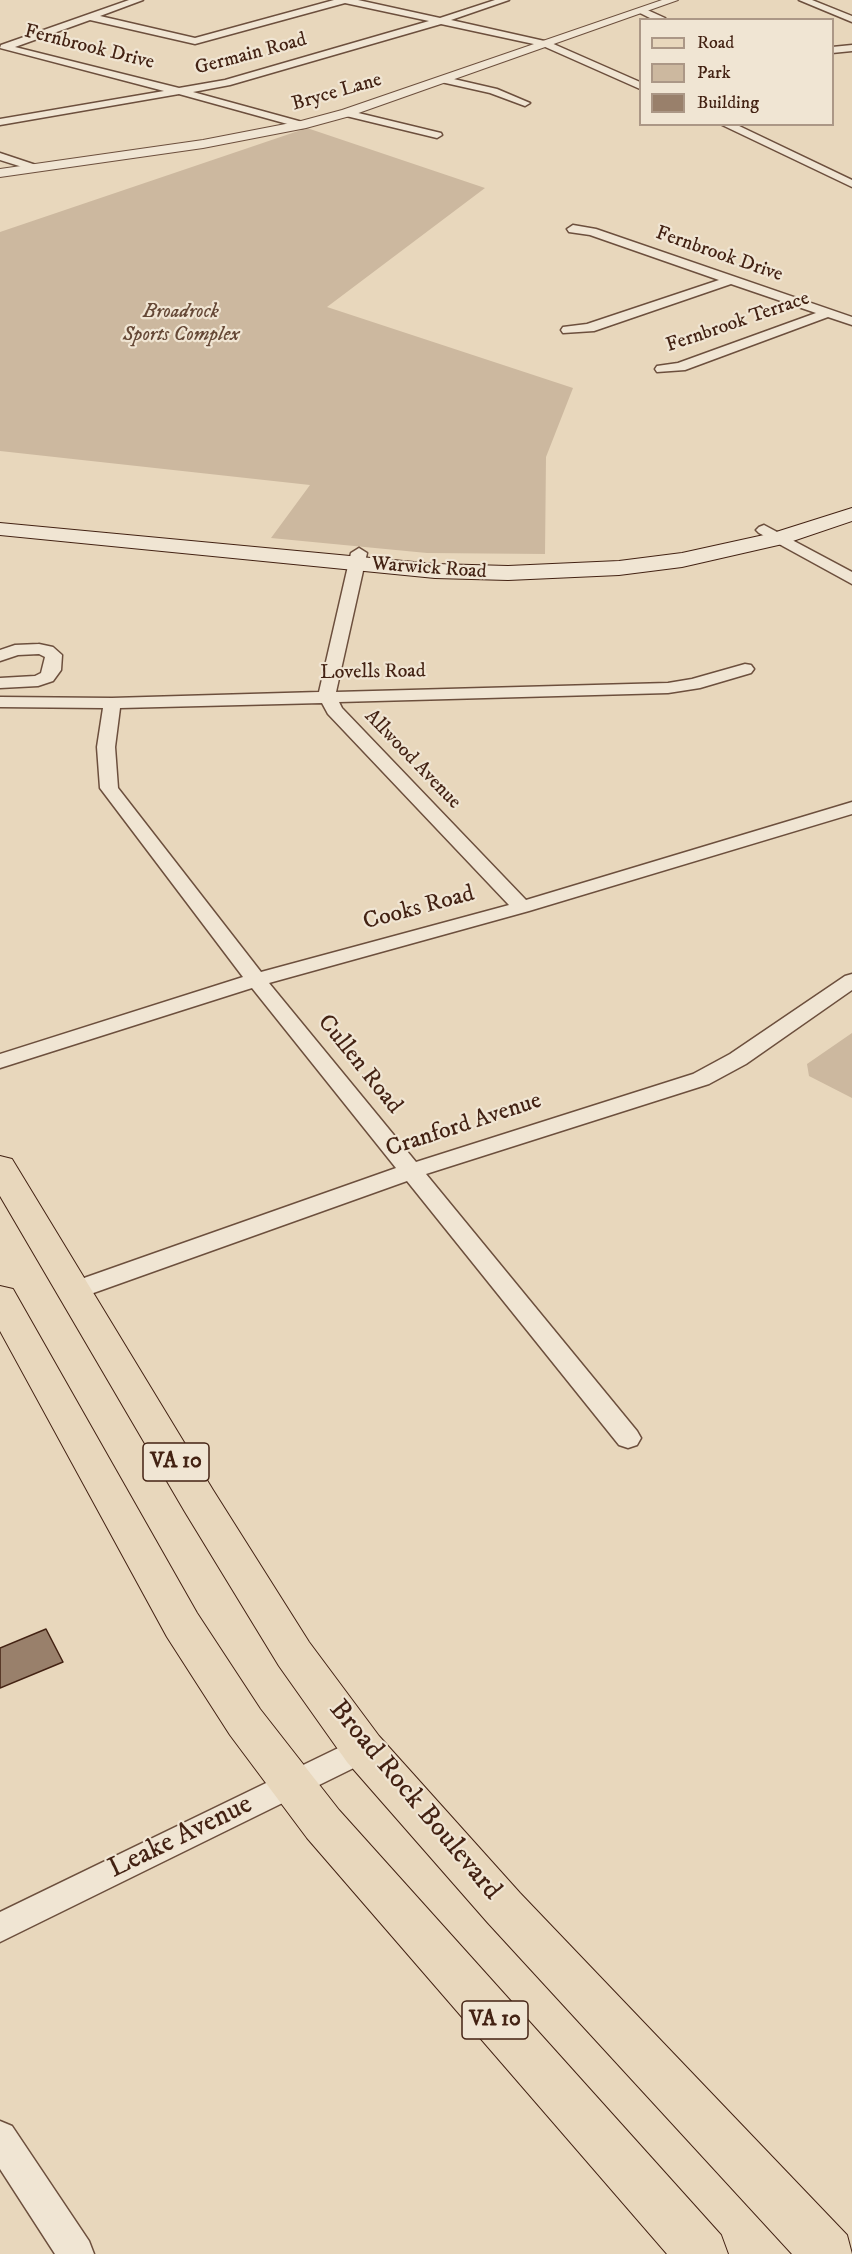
<!DOCTYPE html>
<html>
<head>
<meta charset="utf-8">
<style>
	body { margin:0 }
	#map { position:relative; width:852px; height:2254px; overflow:hidden; background:#e8d7bc; font-family:"IM FELL DW Pica",serif }
	canvas { display:block }
	.legend { position:absolute; left:639px; top:18px; width:195px; height:108px; box-sizing:border-box; background:#f0e5d3; border:2px solid #ab9786; margin:0; padding:8px 10px; list-style:none; font-size:18px; color:#432213 }
	.legend li { display:flex; align-items:center; gap:12px; height:30px }
	.legend b { width:30px; border:2px solid #ab9786 }
</style>
</head>
<body>
<div id="map">
<canvas width="852" height="2254"></canvas>
<ul class="legend">
<li><b style="height:8px;background:#e8d7bc"></b>Road</li>
<li><b style="height:16px;background:#ccb89f"></b>Park</li>
<li><b style="height:16px;background:#99806b"></b>Building</li>
</ul>
</div>
<script>
const g = document.querySelector('canvas').getContext('2d');
g.lineJoin = 'round';
function fill(path, color) { g.fillStyle = color; g.fill(path, 'evenodd'); }
const poly = rows => new Path2D(rows.map(r => 'M' + r).join(''));
function stroke(path, color, width, dash) { g.strokeStyle = color; g.lineWidth = width; g.lineCap = dash ? 'butt' : 'round'; g.setLineDash(dash || []); g.stroke(path); }
function drawText(font, color, halo, rows, align = 'center') {
  g.font = font + ' "IM FELL DW Pica",serif'; g.lineWidth = 4.5; g.setLineDash([]); g.textBaseline = 'middle'; g.strokeStyle = halo; g.fillStyle = color; for (const [text, x, y, turn = 0] of rows) {
    g.save(); g.translate(x, y); g.rotate((+turn || 0) * Math.PI / 180); g.textAlign = isNaN(turn) ? turn : align; if (halo) g.strokeText(text, 0, 0); g.fillText(text, 0, 0); g.restore();
  }
}
const green = poly([
	[307,128,485,188,327,307,573,388,546,457,545,554,427,553,271,538,310,485,0,451,0,232],
	[852,1033,852,1098,809,1076,807,1064]
]);
const building = poly([
	[46,1629,63,1662,0,1688,0,1648,46,1629]
]);
const minor = poly([
	[129,0,143,0,100,16,195,38,334,0,358,0,440,18,495,0,509,0,451,20,549,42,640,82,640,89,543,46,441,24,230,85,193,92,306,123,306,127,302,128,179,94,0,125,0,119,164,91,0,48,1,45,129,0],
	[345,3,429,21,225,80,179,88,15,47,90,20,195,44,345,3],
	[799,0,812,0,852,16,852,22,799,0],
	[643,8,665,18,666,20,654,20,640,13,638,11,643,8],
	[852,45,852,51,832,53,832,47,852,45],
	[445,77,497,89,530,103,525,106,490,93,441,82,441,78,445,77],
	[346,110,441,133,442,135,437,138,342,115,342,111,346,110],
	[720,124,735,124,852,180,852,187,720,124],
	[0,153,36,165,38,167,32,170,0,160,0,153],
	[573,225,596,229,852,317,852,325,828,317,685,370,657,372,655,369,657,366,678,363,816,313,731,284,594,331,563,333,561,330,563,327,587,324,719,280,590,235,569,232,567,229,573,225],
	[764,525,852,572,852,584,759,533,756,530,759,527,764,525],
	[359,548,367,553,336,692,668,683,692,679,745,664,751,665,754,669,751,673,700,688,668,693,339,702,342,708,526,900,852,802,852,814,529,911,269,983,416,1162,693,1074,730,1054,845,976,852,974,852,990,746,1064,709,1084,426,1174,637,1431,641,1438,637,1445,628,1448,619,1445,407,1181,85,1296,76,1298,67,1296,64,1290,67,1284,396,1168,252,988,0,1068,0,1054,243,977,100,788,97,747,103,708,0,707,0,697,112,698,319,692,351,553,359,548],
	[322,703,328,714,509,905,261,972,118,788,115,747,120,708,322,703],
	[39,644,53,647,62,655,61,670,53,681,38,686,0,688,0,678,35,676,41,673,45,657,39,654,18,655,0,661,0,650,15,645,39,644],
	[363,1736,374,1740,378,1749,374,1758,0,1942,0,1912,363,1736],
	[0,2121,12,2126,89,2241,94,2254,55,2254,0,2169,0,2121]
]);
const tertiary = poly([
	[662,0,678,0,350,116,306,128,203,148,0,177,0,169,203,140,301,121,342,110,662,0]
]);
const secondary = poly([
	[852,508,852,521,787,543,682,567,619,575,508,580,435,578,0,535,0,523,435,564,508,566,619,561,682,553,773,533,852,508]
]);
const primary = poly([
	[0,1156,12,1159,213,1490,309,1642,379,1736,520,1893,847,2235,852,2254,792,2254,488,1923,347,1762,279,1666,185,1512,0,1196,0,1156],
	[0,1286,13,1289,197,1613,260,1709,339,1810,721,2235,728,2254,667,2254,307,1838,230,1735,167,1637,0,1331,0,1286]
]);
const farStreetnames = [
	["Fernbrook Drive",89,48,14],
	["Germain Road",251,55,-15],
	["Bryce Lane",337,93,-16],
	["Fernbrook Drive",719,255,19],
	["Fernbrook Terrace",738,323,-19],
	["Warwick Road",429,569,4],
	["Lovells Road",373,673,-1],
	["Allwood Avenue",412,760,46]
];
const farParknames = [
	["Broadrock",181,313],
	["Sports Complex",181,336]
];
const shields = [
	[176,1462,66],
	[495,2020,66]
];
const shieldNames = [
	["VA 10",176,1462],
	["VA 10",495,2020]
];
const streetNames = [
	["Cooks Road",419,909,-15],
	["Cullen Road",359,1065,51],
	["Cranford Avenue",464,1126,-18]
];
const nearStreetnames = [
	["Broad Rock Boulevard",414,1801,50],
	["Leake Avenue",181,1838,-26]
];
fill(green, '#ccb89f');
fill(building, '#99806b');
stroke(building, '#432213', 1.5);
stroke(minor, '#6c4f3d', 3);
stroke(tertiary, '#6c4f3d', 2);
stroke(secondary, '#432213', 2);
stroke(primary, '#432213', 2);
fill(minor, '#f0e5d3');
fill(tertiary, '#f0e5d3');
fill(secondary, '#f0e5d3');
fill(primary, '#e8d7bc');
drawText('20px', '#432213', '#f0e5d3', farStreetnames);
drawText('italic 20px', '#654836', '#f0e5d3', farParknames);
for (const [x, y, w] of shields) { const box = new Path2D(); box.roundRect(x - w / 2, y - 19, w, 38, 4.5); g.fillStyle = '#f0e5d3'; g.fill(box); stroke(box, '#432213', 1.5); }
drawText('bold 22px', '#432213', null, shieldNames);
drawText('24px', '#432213', '#f0e5d3', streetNames);
drawText('28px', '#432213', '#f0e5d3', nearStreetnames);
</script>
</body>
</html>
